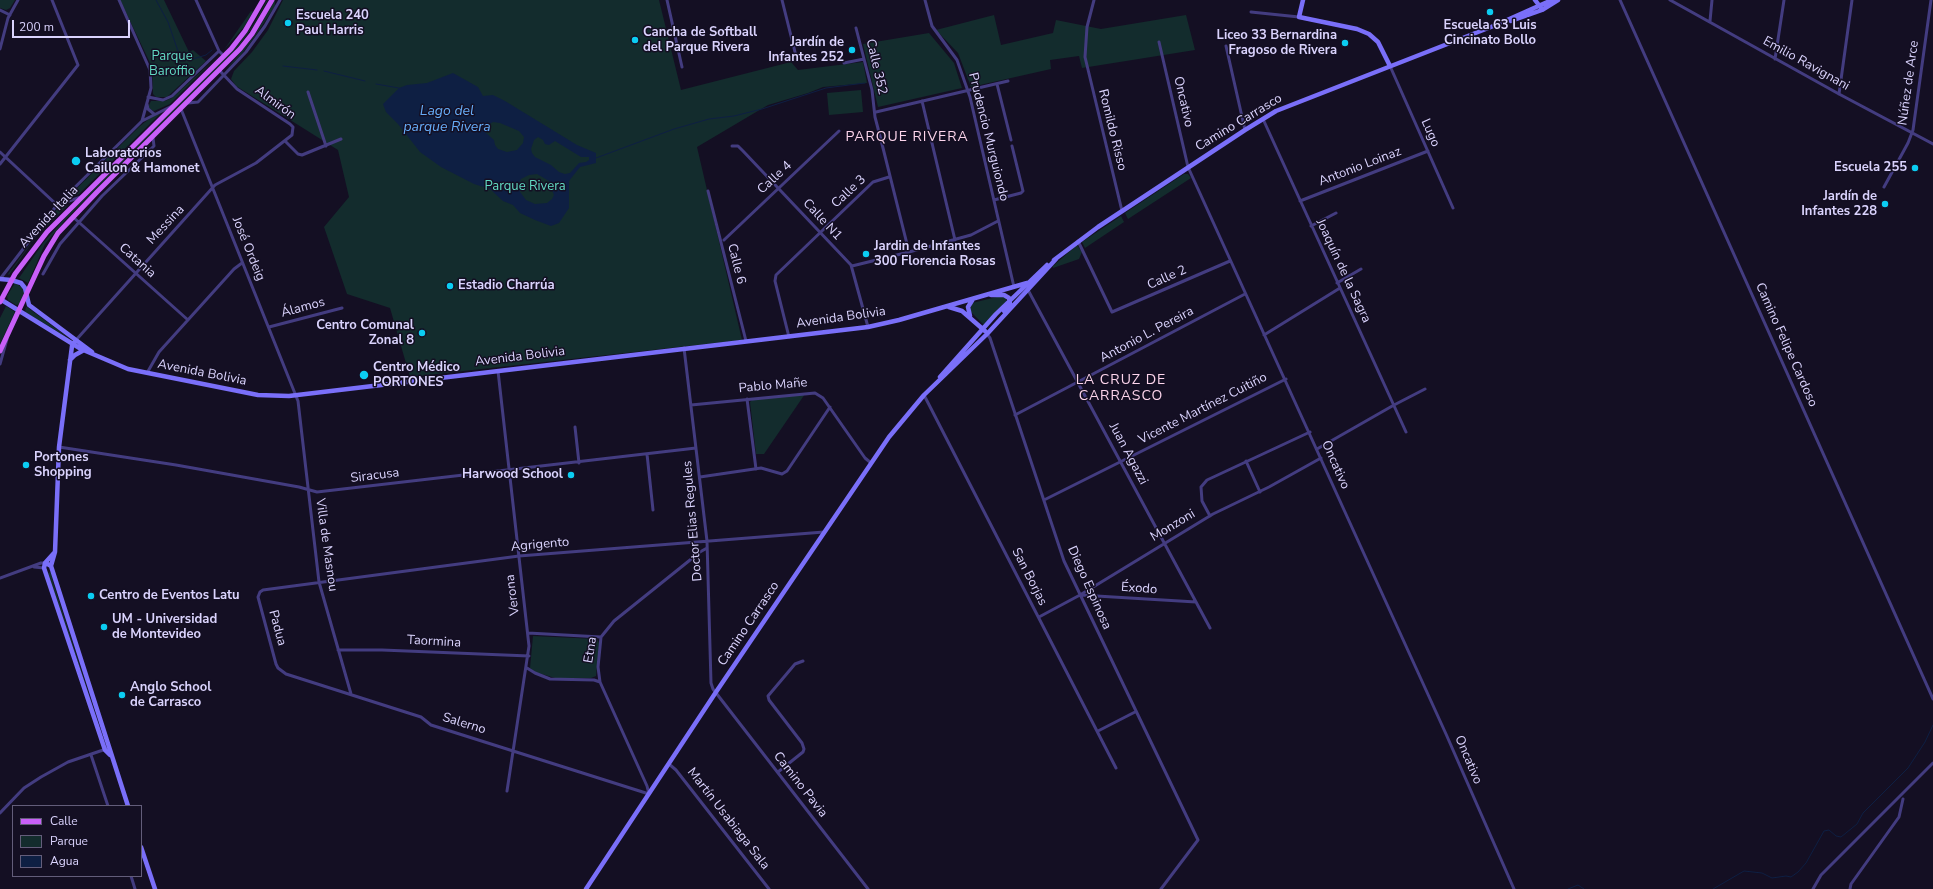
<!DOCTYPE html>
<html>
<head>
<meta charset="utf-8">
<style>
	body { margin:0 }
	#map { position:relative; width:1933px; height:889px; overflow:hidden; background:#140f23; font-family:"Nunito Sans",sans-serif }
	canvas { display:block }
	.legend { position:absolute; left:12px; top:805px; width:130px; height:72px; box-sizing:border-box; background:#140f23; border:1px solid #635d7a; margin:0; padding:5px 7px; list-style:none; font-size:12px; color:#dad3fd }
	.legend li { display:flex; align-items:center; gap:8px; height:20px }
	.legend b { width:20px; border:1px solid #635d7a }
	.scale { position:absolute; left:12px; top:20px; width:118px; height:18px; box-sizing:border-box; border:2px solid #dad3fd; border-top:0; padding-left:5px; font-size:12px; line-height:14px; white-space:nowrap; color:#dad3fd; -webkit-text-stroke:3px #140f23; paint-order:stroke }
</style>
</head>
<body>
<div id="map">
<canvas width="1933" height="889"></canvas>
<ul class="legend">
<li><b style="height:5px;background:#c85ff8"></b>Calle</li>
<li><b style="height:11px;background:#132c2d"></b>Parque</li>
<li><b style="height:11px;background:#0e1f43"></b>Agua</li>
</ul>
<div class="scale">200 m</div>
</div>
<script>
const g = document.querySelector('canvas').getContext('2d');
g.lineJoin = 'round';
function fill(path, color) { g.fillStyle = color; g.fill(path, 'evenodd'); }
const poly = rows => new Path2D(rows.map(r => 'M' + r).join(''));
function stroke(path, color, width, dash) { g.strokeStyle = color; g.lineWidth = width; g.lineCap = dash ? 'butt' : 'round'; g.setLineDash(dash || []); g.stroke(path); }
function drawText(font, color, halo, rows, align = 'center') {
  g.font = font + ' "Nunito Sans",sans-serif'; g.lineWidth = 3; g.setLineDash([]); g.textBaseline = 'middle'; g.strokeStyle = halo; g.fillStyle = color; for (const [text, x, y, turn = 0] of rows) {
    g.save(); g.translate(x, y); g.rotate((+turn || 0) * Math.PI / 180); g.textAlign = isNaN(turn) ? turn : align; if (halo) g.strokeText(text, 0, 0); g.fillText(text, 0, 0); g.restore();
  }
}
const green = poly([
	[0,0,15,0,10,8,6,10,0,8],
	[120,0,164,0,189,52,193,50,206,61,167,97,156,97,153,94,152,67],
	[267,0,268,0,254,25,239,46,67,218,45,244,28,283,19,278,43,243,66,217,238,45,253,25],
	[275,0,275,6,256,35,241,55,225,71,255,35],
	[283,0,659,0,681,90,791,62,798,70,863,62,867,83,823,87,808,93,768,105,697,147,742,340,410,377,390,308,347,294,324,227,349,197,338,150,236,86,231,79,234,71,252,52,268,30],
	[251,11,253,12,244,27,224,50],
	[994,15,1001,45,1053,33,1056,20,1101,29,1186,15,1195,50,1082,68,1079,56,1050,60,1051,69,971,87,958,53,936,30],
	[929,33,954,63,962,88,878,107,863,44],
	[215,59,170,104,154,111,149,109,149,105,151,101,165,101,172,98],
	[861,90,863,112,829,115,827,93],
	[161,113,79,194,64,201,140,126,149,119],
	[1184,174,1188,174,1191,178,1128,219,1125,213],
	[68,205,35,238,9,275,8,274,52,214,59,208],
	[1121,216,1124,222,1085,248,1082,242],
	[1077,245,1082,252,1079,259,1053,268,1053,266],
	[15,283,23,288,24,293,20,304,16,305,8,300,7,296],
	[1001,296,1006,298,1006,302,984,325,970,311,972,303],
	[6,306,15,312,0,344,0,318],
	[26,307,27,307,70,339,25,312],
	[805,394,764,454,756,454,750,402,753,399],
	[51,572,53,582,106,747,48,573],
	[533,636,597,639,599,643,596,676,591,678,555,678,535,672,530,668]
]);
const water = poly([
	[453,73,478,87,483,96,493,95,505,101,577,145,596,153,596,163,580,167,569,181,569,208,559,223,551,226,535,220,520,213,513,205,503,201,490,189,474,184,441,167,420,152,398,124,386,112,383,104,399,88,407,85,427,83],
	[493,122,500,123,519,131,524,137,523,143,517,150,507,152,498,149,495,145,494,140,485,132,486,126],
	[538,137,543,140,545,144,549,145,555,141,581,157,589,157,589,160,586,162,579,163,570,173,565,174,559,172,551,165,535,157,532,153,531,149,534,140],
	[537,174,549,181,551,187,554,195,552,199,547,203,535,204,526,200,520,192,518,185,521,179,529,175]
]);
const stream = poly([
	[156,0,168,22,179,54,186,58,193,59,206,55,212,50],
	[283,66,317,70],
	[324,71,365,81],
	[376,84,399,88],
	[596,158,674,129,709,119,734,116,762,109,826,88,865,83],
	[1568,889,1578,885,1584,889],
	[1713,889,1744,871,1762,873,1772,878,1786,876,1791,877,1798,872,1806,863,1824,831,1829,830,1836,836,1841,837,1857,824,1863,813,1908,768,1925,742,1933,725]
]);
const street = poly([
	[119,0,150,70,151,88,142,121],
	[196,0,219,51,224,56],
	[667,0,682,67],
	[782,0,797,60],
	[925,0,932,26,957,60,970,97,1014,287],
	[1094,0,1087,27,1085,57,1122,211],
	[1620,0,1933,699],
	[1670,0,1839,94,1933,144],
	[0,10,10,15],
	[1251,12,1299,17],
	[1710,21,1712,0],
	[856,28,872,90,875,117,881,140,909,252],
	[1159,42,1188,167,1446,734,1514,889],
	[1226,46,1245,130],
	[0,49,8,18,18,0],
	[1775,59,1784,0],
	[844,63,864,59],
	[1390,66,1453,208],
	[997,84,1011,140],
	[308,92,326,146],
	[1839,94,1852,0],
	[148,97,163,100,172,96,219,51],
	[922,101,955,240],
	[188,103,198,102,246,52,265,26,280,0],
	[147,104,148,109,154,114],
	[181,109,298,401,319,582,351,694],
	[876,112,1008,81],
	[1263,119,1406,432],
	[285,141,298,154,302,155,341,139],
	[732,146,738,146,743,151,851,265,868,327],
	[0,152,57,205,81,197],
	[0,164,78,65,52,0],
	[1884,187,1908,143,1913,130,1931,0],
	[708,191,746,341],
	[994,200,1021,193,1023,191,1012,146],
	[1300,201,1428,151],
	[73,217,188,320],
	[1311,226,1336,213],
	[724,240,839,131],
	[1078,241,1112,312,1230,261],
	[852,266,909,252,971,235,998,221],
	[43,274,60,244,102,196,154,146,153,138],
	[0,279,57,205,142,121,172,106],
	[1337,283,1361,269],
	[1028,290,1210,628],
	[269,327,342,308],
	[987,334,990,338,1064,561,1198,840,1161,889],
	[1264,335,1340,288],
	[789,337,775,281,776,275,873,182,889,177],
	[76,340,215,185,256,163,292,135,293,127,290,124,237,89,220,71],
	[684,348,707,541,711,683,713,689,868,889],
	[0,364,7,339],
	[498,371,529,646,507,791],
	[147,373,159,352,234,269,242,263],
	[924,395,1116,768],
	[747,399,756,469],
	[691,405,815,393,823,398,865,458,871,463],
	[1015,415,1245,294],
	[575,427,579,463],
	[59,447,176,465,299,487,317,492,696,448],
	[1317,449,1394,405,1425,389],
	[647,454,653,510],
	[1246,461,1260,492],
	[700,477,761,468,782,474,787,471,830,407],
	[1044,500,1286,379],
	[1210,516,1202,501,1201,487,1207,480,1310,432],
	[707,548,700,552,614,621,601,637,598,667,600,682,647,786,649,794,431,725,421,717,286,674,278,668,276,664,258,597,260,592,263,590,519,556,824,532],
	[34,567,44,568],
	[0,578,41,563,45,563],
	[1080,595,1196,602],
	[1039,617,1080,595,1213,514,1269,487,1321,458],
	[528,633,601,637],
	[338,650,382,650,529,656],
	[527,668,535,673,550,679,594,680,600,682],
	[1098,731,1135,712],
	[91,755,108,806],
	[669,764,676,770,769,889],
	[778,772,803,752,804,749,802,743,769,700,768,696,795,664,803,661],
	[0,813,24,788,41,777,68,762,109,748],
	[131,876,135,889],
	[1813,889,1821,875,1933,763],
	[1850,889,1851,884,1899,817,1903,799]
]);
const secondary = poly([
	[1303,0,1299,17,1357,29,1369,34,1378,42,1390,66],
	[1535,0,1541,8],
	[1511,21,1542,10,1558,0],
	[1054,260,1098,227,1245,130,1276,111,1496,25,1552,0],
	[0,279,11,280,21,283,25,288,29,305,92,352],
	[991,295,1004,295,1009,298,1010,304,1004,311],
	[0,299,81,349,128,369,258,395,289,396,868,327,899,320,1027,283],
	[949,307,962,311,985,331],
	[970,316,968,307,973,299],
	[70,360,75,355,84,350],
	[940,377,996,314,1047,265],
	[54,553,45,563,44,568,105,750,110,755],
	[46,563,51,566,128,806],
	[51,566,55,552,59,447,72,346,76,340],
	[141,847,155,889],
	[586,889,716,692,889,437,924,395,987,334,1056,259]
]);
const primary = poly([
	[0,302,15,274,47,232,231,49,245,31,263,0],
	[0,351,44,256,58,233,97,192,240,49,252,34,272,0]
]);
const markers = [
	[1490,12,4,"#0bcdf2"],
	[288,23,4,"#0bcdf2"],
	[635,40,4,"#0bcdf2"],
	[1345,43,4,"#0bcdf2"],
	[852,50,4,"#0bcdf2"],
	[76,161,5,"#0bcdf2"],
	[1915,168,4,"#0bcdf2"],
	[1885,204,4,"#0bcdf2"],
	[866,254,4,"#0bcdf2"],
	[450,286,4,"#0bcdf2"],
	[422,333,4,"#0bcdf2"],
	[364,375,5,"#0bcdf2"],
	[26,465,4,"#0bcdf2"],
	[571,475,4,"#0bcdf2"],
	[91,596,4,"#0bcdf2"],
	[104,627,4,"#0bcdf2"],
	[122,695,4,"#0bcdf2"]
];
const poiNames = [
	["Escuela 240",296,16],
	["Paul Harris",296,31],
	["Escuela 63 Luis",1490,26,"center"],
	["Cincinato Bollo",1490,41,"center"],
	["Cancha de Softball",643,33],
	["del Parque Rivera",643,48],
	["Liceo 33 Bernardina",1337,36,"right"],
	["Fragoso de Rivera",1337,51,"right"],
	["Jardín de",844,43,"right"],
	["Infantes 252",844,58,"right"],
	["Laboratorios",85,154],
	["Caillon & Hamonet",85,169],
	["Escuela 255",1907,168,"right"],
	["Jardín de",1877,197,"right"],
	["Infantes 228",1877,212,"right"],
	["Jardin de Infantes",874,247],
	["300 Florencia Rosas",874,262],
	["Estadio Charrúa",458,286],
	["Centro Comunal",414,326,"right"],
	["Zonal 8",414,341,"right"],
	["Centro Médico",373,368],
	["PORTONES",373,383],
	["Portones",34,458],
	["Shopping",34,473],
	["Harwood School",563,475,"right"],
	["Centro de Eventos Latu",99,596],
	["UM - Universidad",112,620],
	["de Montevideo",112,635],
	["Anglo School",130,688],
	["de Carrasco",130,703]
];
const parkNames = [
	["Parque",172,57],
	["Baroffio",172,72],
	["Parque Rivera",525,187]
];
const streetNames = [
	["Emilio Ravignani",1806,64,29],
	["Calle 352",876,67,77],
	["Núñez de Arce",1909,83,-82],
	["Oncativo",1183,102,77],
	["Almirón",275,103,36],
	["Camino Carrasco",1239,123,-31],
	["Romildo Risso",1112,130,76],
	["Lugo",1430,133,66],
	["Prudencio Murguiondo",988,137,76],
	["Antonio Loinaz",1360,167,-21],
	["Calle 4",775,178,-43],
	["Calle 3",849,192,-43],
	["Avenida Italia",49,217,-47],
	["Calle N1",822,220,47],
	["Messina",166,225,-47],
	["José Ordeig",248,249,68],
	["Catania",137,261,42],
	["Calle 6",736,264,76],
	["Joaquín de la Sagra",1343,271,65],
	["Calle 2",1167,278,-24],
	["Álamos",303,308,-15],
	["Avenida Bolivia",841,318,-8],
	["Antonio L. Pereira",1147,335,-28],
	["Camino Felipe Cardoso",1786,345,66],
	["Avenida Bolivia",520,357,-7],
	["Avenida Bolivia",202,373,11],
	["Pablo Mañe",773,386,-5],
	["Vicente Martínez Cuitiño",1203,409,-27],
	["Juan Agazzi",1128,454,62],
	["Oncativo",1335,465,66],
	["Siracusa",375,476,-7],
	["Doctor Elias Regules",693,521,-95],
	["Monzoni",1173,526,-31],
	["Villa de Masnou",326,545,82],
	["Agrigento",540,545,-5],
	["San Borjas",1029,577,63],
	["Diego Espinosa",1089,588,66],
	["Éxodo",1139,589,4],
	["Verona",513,595,-97],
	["Camino Carrasco",749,624,-56],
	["Padua",277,628,75],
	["Taormina",434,642,3],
	["Etna",591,650,-81],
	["Salerno",464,724,17],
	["Oncativo",1468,760,67],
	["Camino Pavia",800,785,52],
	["Martín Usabiaga Sala",728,819,52]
];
const waterNames = [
	["Lago del",447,112],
	["parque Rivera",447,128]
];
const neighbourhoodNames = [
	["PARQUE RIVERA",907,138],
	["LA CRUZ DE",1121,381],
	["CARRASCO",1121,397]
];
fill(green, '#132c2d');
fill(water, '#0e1f43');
stroke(stream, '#0e1f43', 1);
stroke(street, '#433c80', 3);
stroke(secondary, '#7a6ff9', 4.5);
stroke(primary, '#c85ff8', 5);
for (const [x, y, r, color] of markers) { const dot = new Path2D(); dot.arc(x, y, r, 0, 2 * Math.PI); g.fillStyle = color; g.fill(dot); stroke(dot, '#140f23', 1.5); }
drawText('bold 13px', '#dad3fd', '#140f23', poiNames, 'left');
drawText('13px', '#62dac3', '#140f23', parkNames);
drawText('13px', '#dad3fd', '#140f23', streetNames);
drawText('italic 14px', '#66acf8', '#140f23', waterNames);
g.letterSpacing = '1px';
drawText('14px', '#fdd5ec', '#140f23', neighbourhoodNames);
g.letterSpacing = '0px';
</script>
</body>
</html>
